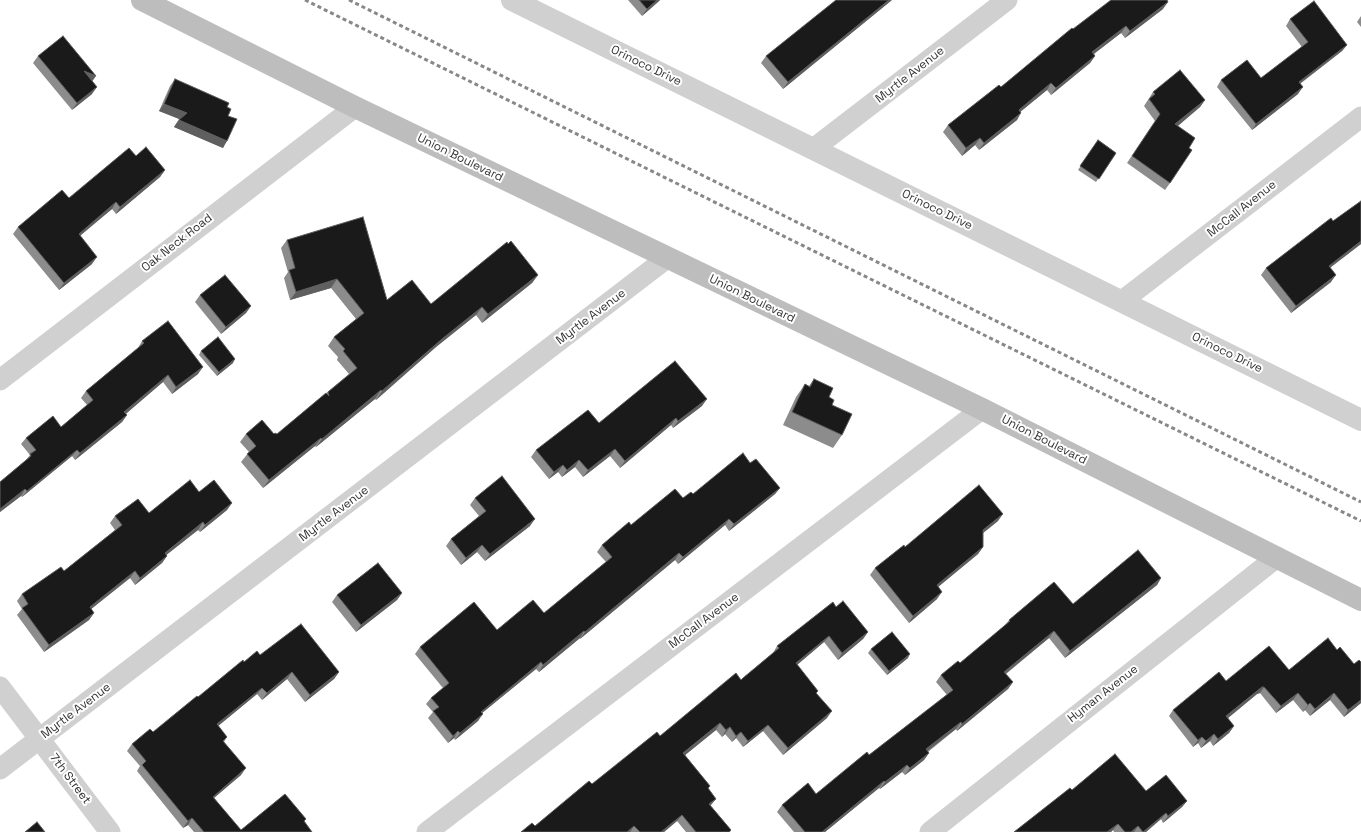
<!DOCTYPE html>
<html>
<head>
<meta charset="utf-8">
<style>
	body { margin:0 }
	canvas { display:block; background:#fff }
</style>
</head>
<body>
<canvas width="1361" height="832"></canvas>
<script>
const g = document.querySelector('canvas').getContext('2d');
g.lineJoin = 'round';
const poly = rows => new Path2D(rows.map(r => 'M' + r).join(''));
function stroke(path, color, width, dash) { g.strokeStyle = color; g.lineWidth = width; g.lineCap = dash ? 'butt' : 'round'; g.setLineDash(dash || []); g.stroke(path); }
function fill(path, color) { g.fillStyle = color; g.fill(path, 'evenodd'); }
function drawText(font, color, halo, rows, align = 'center') {
  g.font = font + ' "Space Grotesk",sans-serif'; g.lineWidth = 4; g.setLineDash([]); g.textBaseline = 'middle'; g.strokeStyle = halo; g.fillStyle = color; for (const [text, x, y, turn = 0] of rows) {
    g.save(); g.translate(x, y); g.rotate((+turn || 0) * Math.PI / 180); g.textAlign = isNaN(turn) ? turn : align; if (halo) g.strokeText(text, 0, 0); g.fillText(text, 0, 0); g.restore();
  }
}
const minor = poly([
	[813,149,1007,0],
	[1122,301,1361,117],
	[0,380,355,107],
	[0,687,110,832],
	[0,769,667,258],
	[427,832,982,409],
	[930,832,1277,557]
]);
const tertiary = poly([
	[512,0,1361,420]
]);
const secondary = poly([
	[142,0,355,107,982,409,1361,600]
]);
const rail = poly([
	[305,0,1361,521],
	[349,0,1361,502]
]);
const wall = poly([
	[628,0,660,0,658,2,642,16],
	[892,0,783,89,761,63,766,56],
	[1163,9,1125,38,1121,33,1094,54,1095,56,1090,63,1051,95,1047,90,1020,112,1017,120,979,150,975,145,962,156,943,132,948,125,1001,87,1073,29],
	[1361,16,1361,27,1357,22],
	[1290,19,1347,45,1342,51,1300,84,1298,94,1252,130,1217,87,1221,80,1261,78,1302,47,1286,26],
	[38,56,92,81,92,94,72,110,33,63],
	[175,79,227,107,228,116,223,148,174,127,179,119,159,111,170,86],
	[1153,92,1205,100,1200,107,1177,126,1189,148,1170,183,1165,190,1127,163,1155,121,1144,106],
	[1098,140,1116,153,1096,182,1078,170],
	[136,156,165,170,160,177,116,214,112,209,80,235,92,264,59,290,13,234,18,227,69,198],
	[1361,201,1361,244,1330,268,1331,282,1291,313,1261,275,1266,268,1333,221],
	[287,240,387,300,431,304,538,275,532,283,482,323,476,315,436,347,376,400,375,399,316,447,315,446,263,488,241,462,249,452,240,442,246,434,277,434,349,374,337,360,338,357,328,346,334,337,356,319,331,288,290,300,284,278,288,272,281,248],
	[200,295,251,306,246,313,221,334,195,302],
	[142,341,198,374,172,394,163,382,126,413,127,415,122,422,75,460,72,456,22,497,21,496,0,512,0,482,26,460,30,455,21,444,26,438,61,427,87,405,81,398,86,391,138,348],
	[201,351,233,363,217,376,199,355],
	[814,379,829,397,842,435,833,448,783,425,796,397,805,384,809,386],
	[702,406,673,428,671,425,620,468,610,456,583,477,575,467,562,477,558,472,549,479,531,457,536,450,599,423],
	[750,463,780,488,775,494,729,531,725,525,678,564,675,560,580,639,580,638,539,672,536,669,482,713,478,721,455,740,454,738,448,743,428,718,433,712,426,704,431,698,443,688,415,654,420,647,497,630,544,613,606,562,597,552,602,545,631,525,683,498,693,494],
	[199,492,232,503,227,510,200,532,198,530,166,555,167,556,162,563,135,585,130,578,91,609,94,613,89,620,44,652,17,615,22,609,17,601,22,594,64,571,115,530,110,523,115,516,149,513],
	[475,498,530,526,485,561,477,552,461,565,446,546,451,539,479,516,470,505],
	[998,521,983,533,983,547,978,554,938,587,937,599,909,623,870,575,875,568,905,547],
	[1161,578,1157,585,1065,658,1049,638,1006,674,1013,682,1008,689,957,731,956,729,928,752,929,753,924,760,905,775,902,772,880,789,879,788,825,832,794,832,777,812,782,805,816,794,869,755,947,695,936,682,941,675,960,663,1004,627,1009,620,1073,604],
	[402,593,397,600,356,632,332,602,337,595],
	[836,607,868,632,863,639,838,660,824,642,797,665,816,693,827,718,783,755,763,731,743,747,736,738,732,742,725,734,722,737,716,730,685,755,710,786,708,789,711,806,731,830,730,832,686,832,677,821,664,832,521,832,535,826,592,784,743,678,773,653,777,646],
	[871,649,908,658,887,675,868,653],
	[260,655,339,672,334,679,305,702,287,679,262,700,257,694,218,726,227,737,224,742,241,775,214,798,241,830,304,822,312,832,194,832,188,825,183,828,137,771,140,766,127,751,132,744,153,732,244,662],
	[1289,670,1361,703,1344,717,1330,700,1310,716,1305,710,1303,712,1293,700,1276,713,1260,693,1257,694,1228,718,1234,726,1229,733,1213,746,1210,741,1201,748,1198,743,1193,747,1169,716,1173,710,1226,681],
	[1072,790,1146,791,1187,801,1182,807,1163,823,1161,819,1146,832,1114,832,1113,830,1111,832,1014,832]
]);
const shadedWall = poly([
	[657,0,660,0,658,2,642,16,647,9],
	[889,0,892,0,783,89,788,82],
	[1168,2,1163,9,1125,38,1130,31],
	[1126,26,1121,33,1087,59,1092,52],
	[1347,45,1342,51,1294,88,1299,82],
	[1095,56,1090,63,1051,95,1056,88],
	[84,71,96,76,91,83],
	[1051,83,1047,90,1014,117,1019,110],
	[97,87,92,94,72,110,77,103],
	[1303,87,1298,94,1252,130,1256,124],
	[1205,100,1200,107,1171,132,1175,124],
	[164,104,187,113,182,120,159,111],
	[1021,113,1017,120,979,150,984,143],
	[179,120,227,141,223,148,174,127],
	[980,138,975,145,962,156,966,148],
	[165,170,160,177,116,214,120,207],
	[116,202,112,209,74,241,79,234],
	[1361,241,1361,244,1324,272,1329,266],
	[97,257,92,264,59,290,64,283],
	[538,275,532,283,482,323,488,314],
	[1336,275,1331,282,1291,313,1296,306],
	[337,279,331,288,290,300,296,292],
	[251,306,246,313,221,334,226,327],
	[482,307,476,315,436,347,376,400,382,391,442,339],
	[235,359,233,363,217,376,219,372],
	[203,367,198,374,172,394,176,387],
	[168,375,163,382,120,419,124,412],
	[381,390,375,399,316,447,322,439],
	[707,399,702,406,673,428,678,421],
	[127,415,122,422,75,460,80,453],
	[676,418,671,425,620,468,625,461],
	[321,438,315,446,263,488,269,480],
	[615,449,610,456,583,477,588,470],
	[77,450,72,456,22,497,27,491],
	[579,460,575,467,562,477,567,470],
	[563,465,558,472,549,479,554,472],
	[780,488,775,494,729,531,734,524],
	[25,489,21,496,0,512,0,509],
	[232,503,227,510,200,532,205,525],
	[1003,514,998,521,978,537,983,530],
	[535,519,530,526,485,561,490,554],
	[729,519,725,525,678,564,683,557],
	[203,522,198,530,160,560,165,553],
	[482,545,477,552,461,565,466,558],
	[983,547,978,554,932,592,937,585],
	[679,553,675,560,580,639,585,632],
	[167,556,162,563,135,585,140,578],
	[135,571,130,578,85,614,90,607],
	[1161,578,1157,585,1065,658,1070,651],
	[942,592,937,599,909,623,913,616],
	[402,593,397,600,356,632,361,625],
	[94,613,89,620,44,652,49,645],
	[584,631,580,638,539,672,543,665],
	[1054,631,1049,638,999,679,1004,672],
	[868,632,863,639,838,660,842,653],
	[829,636,824,642,791,670,796,663],
	[910,654,908,658,887,675,889,671],
	[541,662,536,669,476,718,481,712],
	[292,672,287,679,262,700,267,693],
	[339,672,334,679,305,702,310,695],
	[1013,682,1008,689,957,731,962,724],
	[1262,687,1264,687,1260,693,1257,694,1222,723,1226,716],
	[262,688,257,694,212,731,217,724],
	[1298,693,1293,700,1276,713,1281,706],
	[1334,693,1330,700,1310,716,1315,709],
	[1361,700,1361,703,1344,717,1348,710],
	[1310,703,1305,710,1303,712,1308,705],
	[832,711,827,718,783,755,788,748],
	[483,714,478,721,455,740,460,733],
	[961,722,956,729,921,756,926,749],
	[720,723,716,730,679,760,683,753],
	[768,725,763,731,743,747,748,741],
	[1234,726,1229,733,1213,746,1218,739],
	[730,727,725,734,722,737,726,730],
	[458,731,454,738,448,743,453,736],
	[741,732,736,738,732,742,736,736],
	[1214,734,1210,741,1201,748,1206,741],
	[1202,737,1198,743,1193,747,1198,740],
	[929,753,924,760,905,775,910,768],
	[907,765,902,772,880,789,885,782],
	[246,768,241,775,208,803,213,797],
	[884,781,879,788,825,832,822,832],
	[716,799,711,805,705,811,709,804],
	[1187,801,1182,807,1163,823,1168,816],
	[1166,813,1161,819,1146,832,1143,832],
	[682,815,677,821,664,832,661,832],
	[192,818,188,825,183,828,188,821],
	[1118,824,1113,830,1111,832,1107,832],
	[634,826,630,832,627,832],
	[1138,826,1134,832,1131,832]
]);
const building = poly([
	[639,0,657,0,647,9,639,0],
	[836,0,889,0,788,82,766,56,836,0],
	[1111,0,1167,0,1168,2,1130,31,1126,26,1092,52,1095,56,1056,88,1051,83,1019,110,1021,113,984,143,980,138,966,148,948,125,999,85,1001,87,1072,28,1073,29,1111,0],
	[1314,1,1347,45,1299,82,1303,87,1256,124,1221,80,1247,60,1261,78,1308,42,1290,19,1314,1],
	[63,36,96,76,84,71,97,87,77,103,38,56,63,36],
	[1180,70,1205,100,1175,124,1195,138,1189,148,1192,150,1170,183,1132,156,1160,114,1149,99,1155,94,1153,92,1180,70],
	[175,79,229,103,227,107,231,109,228,116,237,119,227,141,179,120,187,113,164,104,175,79],
	[1098,140,1116,153,1099,179,1080,166,1098,140],
	[146,147,165,170,120,207,116,202,79,234,97,257,64,283,18,227,62,190,69,198,129,148,136,156,146,147],
	[1361,201,1361,241,1329,266,1336,275,1296,306,1266,268,1331,218,1333,221,1361,201],
	[363,217,387,300,412,280,431,304,507,242,508,244,511,241,538,275,488,314,482,307,442,339,382,391,381,390,322,439,321,438,269,480,247,454,256,446,246,434,262,420,274,434,275,433,277,434,326,393,329,396,328,392,357,368,343,351,345,349,334,337,364,313,337,279,296,292,289,270,295,268,287,240,363,217],
	[225,275,251,306,226,327,200,295,225,275],
	[168,321,203,367,176,387,168,375,124,412,127,415,80,453,77,450,27,491,25,489,0,509,0,482,31,456,30,454,36,450,26,438,53,416,61,427,93,400,86,391,144,343,142,341,168,321],
	[218,337,235,359,219,372,201,351,218,337],
	[675,361,707,399,678,421,676,418,625,461,615,449,588,470,579,460,567,470,563,465,554,472,536,450,588,410,599,423,675,361],
	[814,379,833,388,829,397,834,400,832,405,852,414,842,435,792,412,805,384,810,387,814,379],
	[743,453,750,463,756,459,780,488,734,524,729,519,683,557,679,553,585,632,584,631,543,665,541,662,481,712,483,714,460,733,458,731,453,736,433,711,439,707,431,698,449,683,420,647,474,602,497,630,533,600,544,613,612,557,602,545,629,522,631,525,675,489,683,498,691,492,693,494,743,453],
	[502,476,535,519,490,554,482,545,466,558,451,539,486,511,475,498,502,476],
	[190,480,199,492,214,480,232,503,205,525,203,522,165,553,167,556,140,578,135,571,90,607,94,613,49,645,22,608,28,604,22,594,61,567,64,571,122,525,115,516,138,499,149,513,190,480],
	[979,485,1003,514,983,530,983,547,937,585,942,592,913,616,875,568,904,545,905,547,979,485],
	[1138,550,1161,578,1070,651,1054,631,1004,672,1013,682,962,724,961,722,926,749,929,753,910,768,907,765,885,782,884,781,822,832,805,832,782,805,808,783,816,794,867,752,869,755,953,690,941,675,958,661,960,663,1010,621,1009,620,1054,582,1073,604,1138,550],
	[378,563,402,593,361,625,337,595,378,563],
	[843,601,868,632,842,653,829,636,796,663,818,691,816,693,832,711,788,748,768,725,748,741,741,732,736,736,730,727,726,730,720,723,683,753,710,786,708,788,716,799,709,804,731,830,729,832,696,832,682,815,661,832,640,832,634,826,627,832,521,832,532,823,535,826,589,781,592,784,657,732,660,736,736,673,741,680,743,678,779,648,777,646,833,602,836,607,843,601],
	[301,624,339,672,310,695,292,672,267,693,262,688,217,724,227,737,223,741,246,768,213,797,241,830,285,794,306,819,304,821,312,832,204,832,192,818,188,821,142,765,146,761,132,744,150,729,153,732,197,696,198,697,243,660,244,662,257,651,260,655,301,624],
	[892,632,910,654,889,671,871,649,892,632],
	[1328,638,1337,650,1340,647,1354,664,1359,660,1361,662,1361,700,1348,710,1334,693,1315,709,1310,703,1308,705,1298,693,1281,706,1264,687,1262,687,1226,716,1234,726,1218,739,1214,734,1206,741,1202,737,1198,740,1173,710,1219,672,1226,681,1269,646,1289,670,1328,638],
	[1115,754,1146,791,1166,775,1187,801,1168,816,1166,813,1143,832,1138,826,1131,832,1125,832,1118,824,1107,832,1014,832,1070,788,1072,790,1115,754],
	[37,822,45,832,25,832,37,822]
]);
const streetNames = [
	["Orinoco Drive",646,66,26],
	["Myrtle Avenue",910,75,-38],
	["Union Boulevard",460,158,26],
	["McCall Avenue",1242,209,-38],
	["Orinoco Drive",937,210,26],
	["Oak Neck Road",177,243,-38],
	["Union Boulevard",752,299,26],
	["Myrtle Avenue",591,317,-37],
	["Orinoco Drive",1227,353,26],
	["Union Boulevard",1044,440,27],
	["Myrtle Avenue",334,514,-37],
	["McCall Avenue",704,621,-37],
	["Hyman Avenue",1103,694,-38],
	["Myrtle Avenue",76,711,-37],
	["7th Street",70,779,53]
];
stroke(minor, '#d0d0d0', 21);
stroke(tertiary, '#d0d0d0', 22);
stroke(secondary, '#bdbdbd', 22);
stroke(rail, '#888', 3, [4, 3]);
fill(wall, '#8c8c8c');
fill(shadedWall, '#5f5f5f');
fill(building, '#1a1a1a');
stroke(building, '#5f5f5f', 1);
drawText('12px', '#333', '#fff', streetNames);
</script>
</body>
</html>
